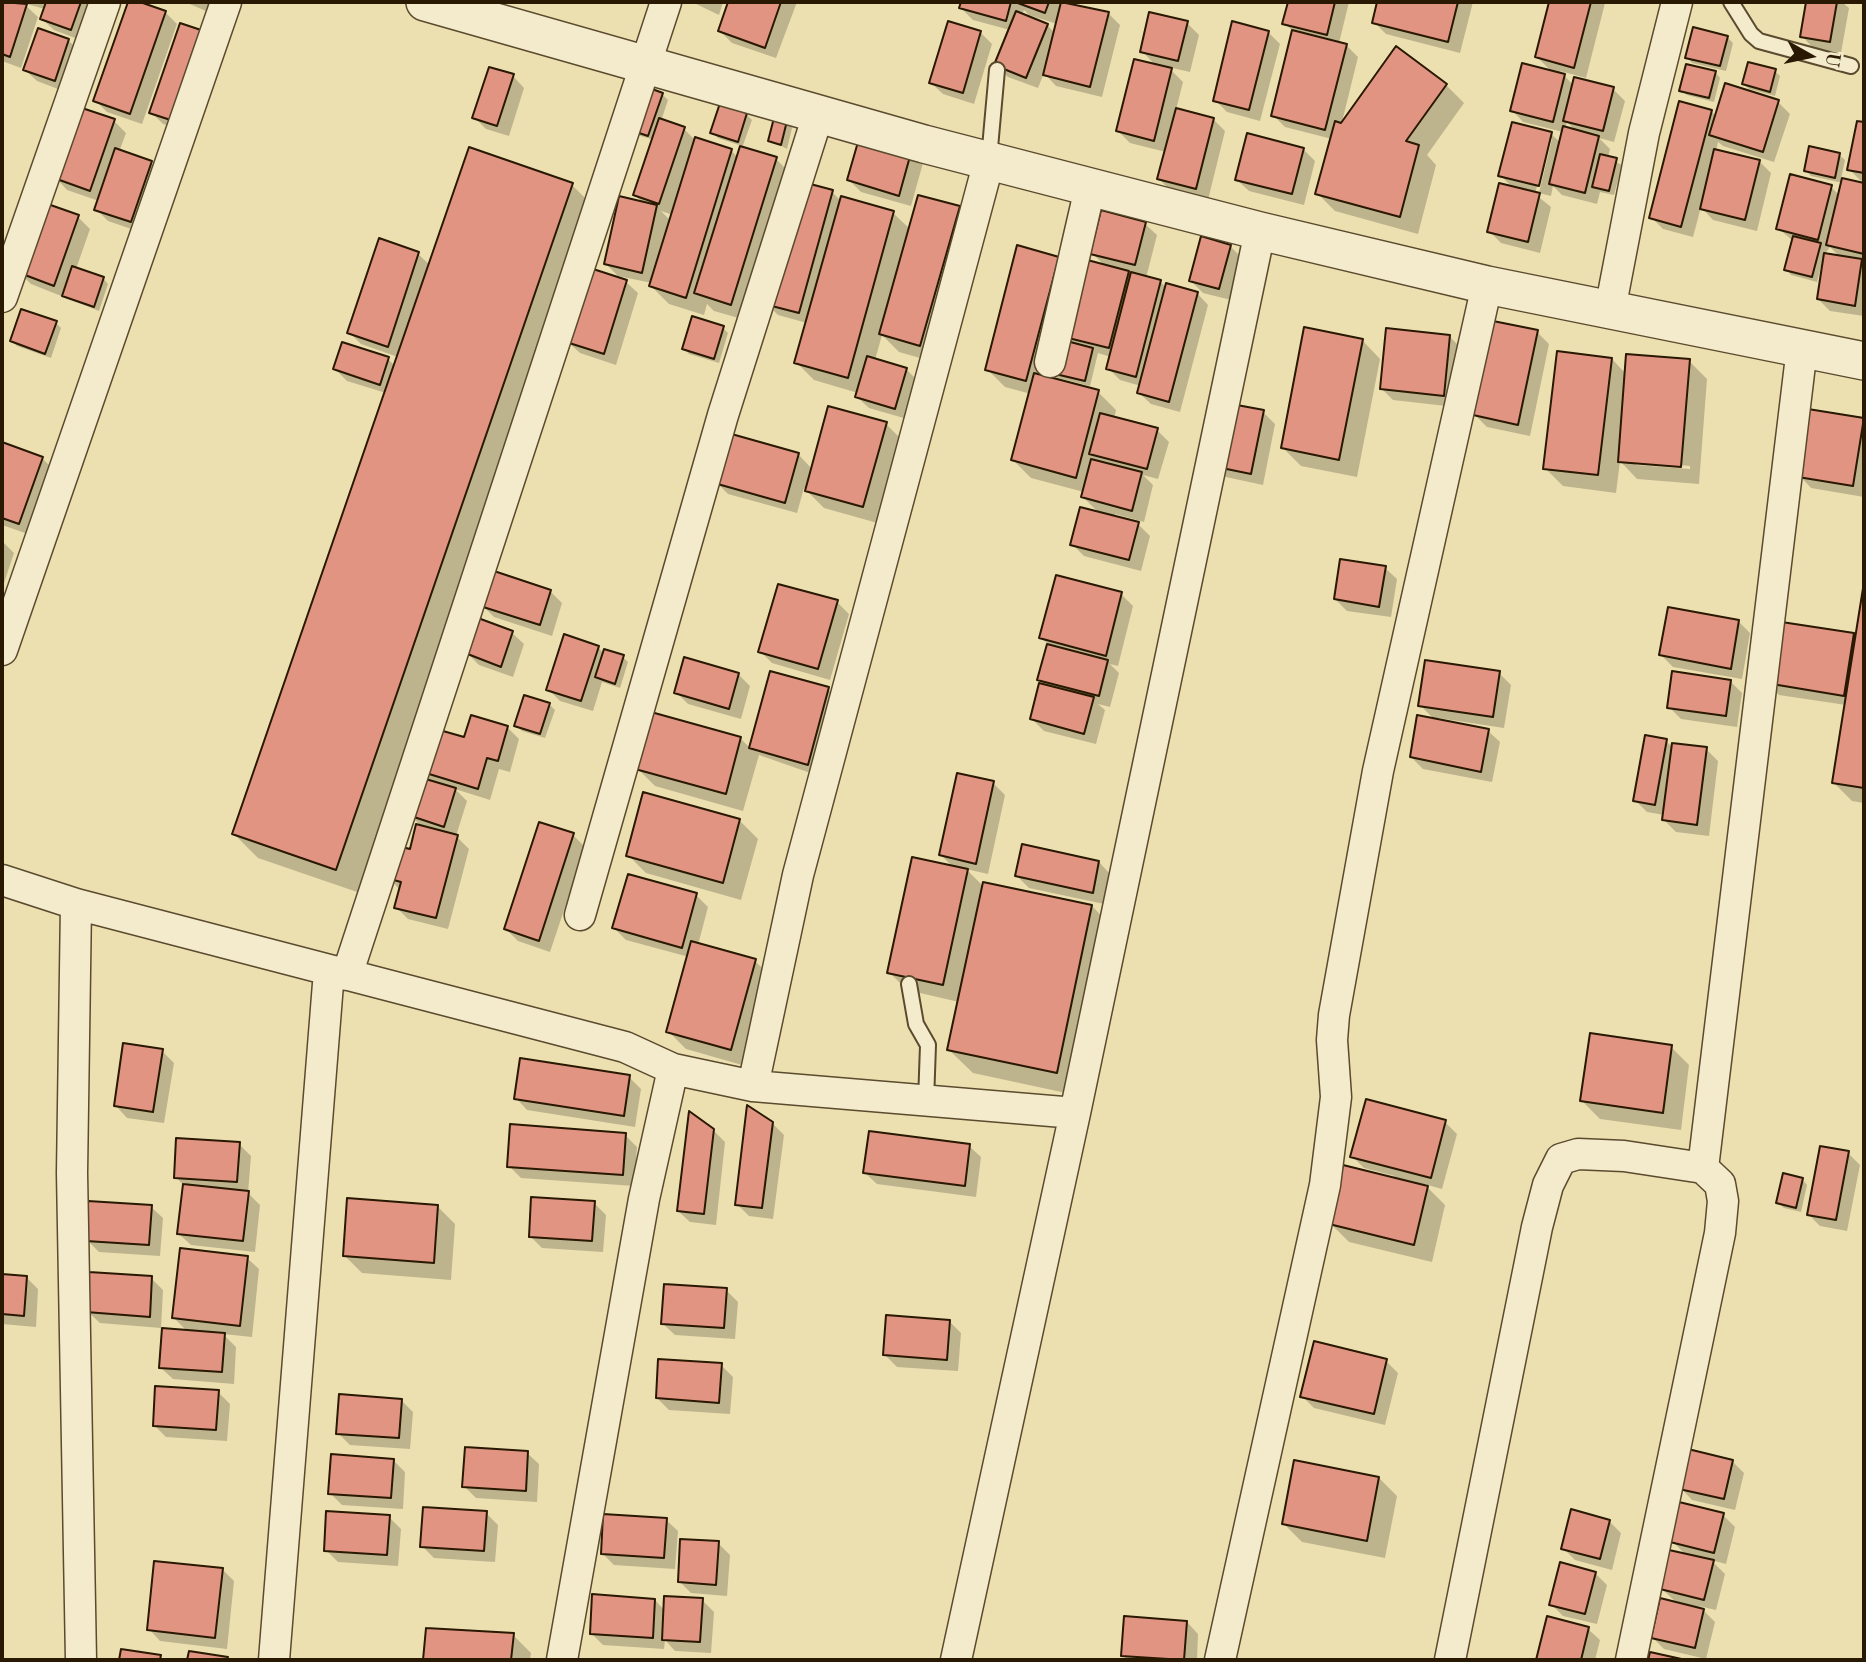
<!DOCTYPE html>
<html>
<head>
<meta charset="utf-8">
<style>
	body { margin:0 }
	#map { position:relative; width:1866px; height:1662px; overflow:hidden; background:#ede0b0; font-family:"Old Standard TT",serif }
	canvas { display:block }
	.frame { position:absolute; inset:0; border:4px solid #291802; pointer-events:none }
	.north { position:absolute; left:1775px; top:21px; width:70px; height:70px; -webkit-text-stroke:5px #f3ebcc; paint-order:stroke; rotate:99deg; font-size:19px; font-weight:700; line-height:28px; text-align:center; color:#291802 }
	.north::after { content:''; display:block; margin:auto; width:24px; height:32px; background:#291802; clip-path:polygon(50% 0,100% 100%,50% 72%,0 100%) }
</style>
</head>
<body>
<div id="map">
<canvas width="1866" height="1662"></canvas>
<div class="frame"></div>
<div class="north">U</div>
</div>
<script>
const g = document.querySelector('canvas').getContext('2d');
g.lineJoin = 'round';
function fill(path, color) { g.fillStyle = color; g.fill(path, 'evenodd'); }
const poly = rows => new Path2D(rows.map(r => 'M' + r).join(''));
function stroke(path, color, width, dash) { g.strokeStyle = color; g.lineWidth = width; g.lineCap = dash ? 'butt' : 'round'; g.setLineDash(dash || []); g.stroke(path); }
const shadow = poly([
	[2,2,97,2,83,41,54,30,42,19,45,9,23,3,38,17,21,68,2,61],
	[130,2,165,12,177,24,142,124,107,112,95,100],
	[185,2,217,2,213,14],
	[692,2,723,2,719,15],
	[730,2,797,2,776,58,732,43,720,31],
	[963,2,1064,2,1108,13,1120,25,1102,97,1056,86,1044,73,1038,88,1008,77,996,65,1010,30,973,20,961,8],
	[1024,10,1029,15,1057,24,1055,33,1047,25,1022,15],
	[1290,2,1349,2,1339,43,1346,45,1358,57,1341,126,1396,49,1446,85,1464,103,1427,155,1436,165,1418,234,1335,211,1317,193,1332,139,1285,127,1273,115,1294,32,1284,23],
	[1379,2,1473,2,1460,53,1386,34,1374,22],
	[1551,2,1605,3,1586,78,1560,71,1574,86,1613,89,1625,101,1614,142,1599,138,1610,149,1608,158,1622,165,1614,195,1600,192,1597,204,1562,195,1553,186,1551,196,1539,193,1552,139,1549,139,1535,194,1551,207,1540,253,1501,243,1489,231,1514,189,1500,175,1551,134,1561,143,1563,132,1523,122,1512,110,1553,73,1537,57],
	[1567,122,1576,131,1565,129],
	[1807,2,1842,2,1849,8,1841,53,1813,48,1802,36],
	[1187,23,1199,35,1190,72,1168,67,1183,82,1176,110,1213,119,1225,131,1208,200,1171,191,1159,179,1166,152,1130,143,1118,131,1157,67,1142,51],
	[181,25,194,135,163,124,151,112],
	[980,32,992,44,974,104,943,94,931,83],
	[1268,32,1280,44,1260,121,1227,112,1215,100],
	[1727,37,1733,43,1726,71,1692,63,1687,57],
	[68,40,80,52,66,92,37,81,25,70],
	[1775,71,1780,76,1775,96,1749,89,1744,84],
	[1715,72,1720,78,1714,102,1687,95,1681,90],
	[513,76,524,88,509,136,486,129,474,117],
	[662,94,668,100,661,121,684,129,694,139,731,150,738,158,742,146,718,138,712,132,746,114,752,120,742,148,776,159,794,177,749,321,714,311,707,304,704,315,669,304,651,286,652,283,618,276,606,264,644,204,635,195,654,140,634,134],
	[661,211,673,215,671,221],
	[1778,102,1790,114,1774,162,1723,146,1718,142,1716,151,1759,161,1771,173,1757,231,1713,220,1701,207,1693,237,1663,229,1651,217,1711,111,1717,117],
	[777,116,793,124,787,149,770,140],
	[114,121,126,133,119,152,151,163,163,174,143,233,108,221,96,209,99,201,67,190,56,178],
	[1858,123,1864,124,1864,184,1849,169],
	[861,137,923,163,911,206,861,192,849,180],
	[1303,149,1315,161,1304,205,1249,191,1237,180],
	[1839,155,1845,160,1841,179,1864,185,1864,316,1830,311,1818,299,1824,268,1821,267,1817,282,1791,275,1786,269,1793,241,1778,228,1831,187,1840,196,1843,183,1811,176,1806,170],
	[1830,247,1841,258,1824,255],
	[572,185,596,209,360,893,258,858,234,834,386,393,347,381,335,369,388,359,395,366,398,357,361,344,349,332,380,241,418,254,430,265],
	[832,192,841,201,893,213,910,229,959,208,977,226,938,363,899,352,882,335,875,360,906,369,918,381,907,419,869,408,857,397,858,393,814,380,796,362,807,323,778,315,766,303],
	[78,217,90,229,76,269,103,278,108,284,99,311,31,284,19,272],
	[1145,224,1157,235,1146,278,1160,281,1166,288,1197,293,1208,305,1180,412,1151,404,1139,393,1141,386,1120,380,1108,368,1111,357,1098,353,1090,386,1058,378,1051,370,1049,379,1098,392,1116,410,1114,419,1157,430,1169,442,1158,479,1143,475,1153,485,1144,522,1115,514,1115,518,1138,524,1150,536,1141,571,1084,556,1072,544,1099,513,1083,497,1084,492,1031,478,1013,460,1031,394,1005,387,987,369,1058,258,1106,267,1092,253],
	[1230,246,1242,258,1231,300,1203,293,1191,281],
	[626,282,638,293,616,365,580,353,568,342],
	[56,323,61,328,51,358,17,346,12,341],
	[723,328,728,333,719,363,689,354,684,348],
	[1537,332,1549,344,1530,436,1487,427,1475,415],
	[1449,336,1461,348,1455,407,1393,400,1381,388],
	[1362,340,1380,359,1357,477,1301,466,1283,448],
	[1612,359,1626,374,1689,361,1707,379,1699,484,1637,479,1620,461,1616,493,1563,486,1545,468],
	[1636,461,1690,466,1690,469,1636,465],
	[1263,412,1275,424,1263,485,1226,477,1214,465],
	[1863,419,1864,497,1811,488,1800,476],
	[886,424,904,442,881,524,824,508,804,488,797,513,728,494,716,482,798,454,812,469],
	[2,444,42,458,54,470,31,535,2,525],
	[2,541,14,553,2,589],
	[1385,568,1397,579,1391,617,1347,611,1335,599],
	[550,591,562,603,552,636,494,617,482,605],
	[1864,593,1864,803,1852,801,1834,783,1846,705,1779,695,1767,683,1854,635,1857,638],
	[1121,594,1133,606,1118,666,1110,664,1119,673,1110,707,1098,704,1105,710,1096,744,1044,731,1032,719,1047,687,1039,679,1048,644,1041,638],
	[837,602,849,614,830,680,772,663,760,651],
	[1738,621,1750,633,1742,679,1673,667,1661,655],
	[512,633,524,644,513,677,479,665,467,653],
	[598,647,604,654,623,657,628,662,620,688,602,682,593,711,560,701,548,689],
	[771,673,828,689,840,701,819,776,759,755,743,811,655,786,637,768,741,739,751,749],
	[1499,673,1511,685,1504,728,1438,718,1437,721,1488,731,1500,742,1492,782,1423,769,1411,757,1436,721,1420,705],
	[738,674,750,686,741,719,688,704,676,692],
	[1730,681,1742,693,1737,727,1681,719,1669,707],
	[549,704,555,710,545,738,522,731,516,725],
	[472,717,508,728,519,739,510,772,499,769,490,800,455,789,467,801,456,836,469,849,448,929,408,919,396,907,400,890,388,877,411,851,423,828,410,815,430,782,418,770,465,739],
	[1666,741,1673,748,1706,749,1718,761,1709,836,1676,832,1664,820,1664,815,1647,812,1635,800],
	[993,783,1005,795,988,874,966,869,984,887,1092,906,1115,930,1080,1096,973,1073,949,1050,959,1002,907,990,889,972,954,868,940,854],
	[644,795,740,821,758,839,741,900,646,873,628,855],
	[573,835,585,847,550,952,518,941,506,929],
	[1099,862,1110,874,1104,904,1029,888,1017,876],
	[696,895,708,907,698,945,755,961,773,979,749,1067,686,1049,668,1031,689,957,626,940,614,928],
	[1671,1047,1689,1065,1681,1130,1600,1119,1582,1101],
	[162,1051,174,1063,164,1123,127,1118,116,1106],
	[629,1077,641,1089,635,1127,527,1110,516,1098],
	[1445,1122,1457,1134,1442,1189,1424,1184,1445,1205,1432,1262,1349,1242,1331,1224,1395,1176,1364,1168,1352,1156],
	[772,1123,784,1135,773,1219,749,1216,737,1204],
	[713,1130,725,1142,716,1225,690,1222,678,1211],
	[625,1135,637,1147,634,1186,521,1178,509,1166],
	[239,1144,251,1156,248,1193,260,1205,255,1252,191,1245,179,1234,184,1186,176,1177],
	[969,1146,981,1157,976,1197,877,1184,865,1173],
	[1848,1153,1860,1165,1847,1231,1820,1226,1808,1214],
	[1802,1179,1807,1185,1801,1212,1784,1208,1778,1203],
	[594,1203,606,1215,603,1252,542,1248,530,1236],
	[437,1206,455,1224,451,1280,362,1273,344,1255],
	[151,1207,163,1218,160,1256,99,1252,87,1240],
	[247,1258,259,1269,252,1337,223,1334,236,1347,234,1384,173,1379,161,1368,188,1332,174,1318],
	[2,1276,26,1277,38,1289,36,1327,2,1324],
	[151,1278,163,1290,161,1328,100,1323,88,1312],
	[726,1290,738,1302,735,1339,675,1335,663,1324],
	[949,1321,961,1333,958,1371,897,1367,885,1355],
	[1386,1361,1398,1373,1385,1425,1314,1408,1302,1396],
	[721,1365,733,1377,730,1414,669,1410,657,1398],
	[218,1392,230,1404,227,1441,166,1437,154,1425],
	[401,1400,413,1412,410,1449,350,1445,338,1433],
	[527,1453,539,1464,537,1502,476,1498,464,1486],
	[393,1460,405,1472,403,1509,342,1505,330,1493],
	[1732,1461,1744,1473,1735,1510,1692,1500,1681,1488],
	[1379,1478,1397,1496,1385,1558,1302,1542,1284,1524],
	[486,1513,498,1525,495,1562,434,1558,422,1546],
	[1723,1515,1735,1527,1726,1564,1711,1560,1725,1574,1716,1610,1699,1606,1715,1622,1706,1659,1664,1649,1652,1637,1678,1604,1662,1589,1687,1556,1672,1541],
	[389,1517,401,1529,398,1566,338,1562,326,1550],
	[666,1520,678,1531,675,1569,614,1565,602,1553],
	[1609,1521,1621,1533,1612,1570,1575,1560,1563,1548],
	[718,1543,730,1555,727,1596,691,1593,679,1581],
	[222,1569,234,1581,227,1649,160,1641,149,1629],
	[1595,1573,1607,1585,1597,1624,1563,1616,1551,1604],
	[655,1600,665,1611,702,1600,714,1612,711,1653,675,1651,665,1640,664,1649,603,1645,591,1633],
	[1548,1619,1588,1629,1600,1640,1595,1660,1538,1660],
	[1187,1622,1198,1634,1197,1660,1128,1660,1123,1656],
	[427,1630,513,1635,531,1653,530,1660,424,1660]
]);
const building = poly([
	[2,2,27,4,10,57,2,54,2,2],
	[46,2,81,2,71,30,40,19,46,2],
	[128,2,140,2,166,11,130,114,93,101,128,2],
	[728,2,781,2,765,48,718,31,728,2],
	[961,2,1011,2,1006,21,959,8,961,2],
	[1015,2,1049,2,1045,13,1015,2],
	[1061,2,1109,12,1090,87,1043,75,1061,2],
	[1288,2,1335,2,1327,35,1282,24,1288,2],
	[1377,2,1458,2,1448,42,1372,23,1377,2],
	[1549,2,1591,2,1574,68,1535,57,1549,2],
	[1806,2,1837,2,1830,42,1800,37,1806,2],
	[1016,11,1048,24,1026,78,994,65,1016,11],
	[1149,12,1188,21,1178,61,1140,52,1149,12],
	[948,21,981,31,963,93,929,83,948,21],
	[1232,21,1269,31,1249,110,1213,101,1232,21],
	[180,23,213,34,183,124,149,113,180,23],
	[1693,27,1728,36,1720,66,1685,58,1693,27],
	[38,28,69,39,55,81,23,70,38,28],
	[1292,30,1347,44,1325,130,1271,116,1292,30],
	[1396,46,1447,84,1406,141,1419,145,1400,217,1315,194,1335,121,1341,123,1396,46],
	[1134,59,1172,68,1154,141,1116,131,1134,59],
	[1748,62,1776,69,1770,92,1742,84,1748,62],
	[1522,63,1565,74,1553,122,1510,111,1522,63],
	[1686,64,1716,71,1709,98,1679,91,1686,64],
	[489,67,514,74,497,126,472,118,489,67],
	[1574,77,1614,87,1603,131,1563,121,1574,77],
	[1725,83,1779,100,1763,152,1709,135,1725,83],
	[641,85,663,93,648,136,627,129,641,85],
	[1679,101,1712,110,1681,227,1649,218,1679,101],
	[720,103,747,113,738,142,710,133,720,103],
	[79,107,115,119,90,191,54,178,79,107],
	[1176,108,1214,118,1196,189,1157,179,1176,108],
	[775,114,788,117,781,145,768,141,775,114],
	[659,118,685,127,659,204,633,195,659,118],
	[1857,121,1864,122,1864,173,1847,170,1857,121],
	[1512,122,1552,132,1539,186,1498,176,1512,122],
	[1563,126,1599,136,1585,193,1549,184,1563,126],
	[1247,133,1304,148,1292,194,1235,180,1247,133],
	[860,135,912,149,899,196,847,180,860,135],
	[695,137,732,149,686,298,649,286,695,137],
	[740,146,777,157,731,305,694,293,740,146],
	[1809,146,1840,153,1835,178,1804,171,1809,146],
	[469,147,573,183,336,870,232,834,469,147],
	[115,148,152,161,131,222,94,210,115,148],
	[1714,149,1760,160,1745,220,1700,209,1714,149],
	[1600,154,1617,158,1609,191,1592,187,1600,154],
	[1790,174,1832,185,1818,240,1776,229,1790,174],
	[1842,178,1864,183,1864,254,1826,245,1842,178],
	[799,181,833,190,799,313,764,304,799,181],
	[1499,183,1540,193,1528,242,1487,232,1499,183],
	[918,195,960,206,920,346,879,334,918,195],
	[619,196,657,205,642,273,604,264,619,196],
	[841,196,894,211,848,378,794,363,841,196],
	[42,202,79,215,54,286,17,272,42,202],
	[1101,210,1146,222,1135,265,1090,254,1101,210],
	[1201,236,1231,245,1219,289,1189,281,1201,236],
	[1793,236,1821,243,1812,277,1784,270,1793,236],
	[379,238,419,252,388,347,347,333,379,238],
	[1017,245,1059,257,1026,381,985,370,1017,245],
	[1824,253,1862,259,1855,306,1817,299,1824,253],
	[1076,257,1129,271,1109,348,1056,335,1076,257],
	[72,266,104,277,94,307,62,296,72,266],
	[590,268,627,280,604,354,566,342,590,268],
	[1131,272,1161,280,1136,377,1106,369,1131,272],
	[1166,283,1198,292,1169,402,1137,393,1166,283],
	[21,309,57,321,45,354,10,341,21,309],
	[692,316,724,326,714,359,682,349,692,316],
	[1493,321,1538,330,1518,425,1473,415,1493,321],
	[1304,327,1363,339,1339,460,1281,448,1304,327],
	[1386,328,1450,335,1444,396,1380,389,1386,328],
	[1059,339,1093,348,1085,381,1051,373,1059,339],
	[342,342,389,357,380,385,333,369,342,342],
	[1557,351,1612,358,1598,475,1543,469,1557,351],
	[1626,354,1690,359,1681,467,1618,462,1626,354],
	[867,356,907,368,895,409,855,397,867,356],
	[1034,373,1099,390,1076,478,1011,460,1034,373],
	[1226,403,1264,410,1251,474,1212,466,1226,403],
	[828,406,887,422,863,507,805,491,828,406],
	[1808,409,1864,418,1853,486,1798,477,1808,409],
	[1100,413,1158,428,1147,469,1089,454,1100,413],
	[728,433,799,453,785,503,714,483,728,433],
	[2,442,43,457,19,524,2,518,2,442],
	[1091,459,1142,472,1132,511,1081,497,1091,459],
	[1080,507,1139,522,1129,560,1070,545,1080,507],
	[1340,559,1386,566,1379,607,1334,599,1340,559],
	[491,570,551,590,540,625,480,606,491,570],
	[1056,575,1122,592,1106,656,1039,638,1056,575],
	[1864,582,1864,788,1832,783,1864,582],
	[778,584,838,600,818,669,758,652,778,584],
	[1668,607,1739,620,1731,669,1659,655,1668,607],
	[478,618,513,631,501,667,465,653,478,618],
	[1775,621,1854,633,1844,696,1766,683,1775,621],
	[564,634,599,646,581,701,546,690,564,634],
	[1047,644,1108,660,1099,696,1037,680,1047,644],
	[604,649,624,655,615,684,595,677,604,649],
	[684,657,739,673,729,709,674,693,684,657],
	[1425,660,1500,671,1493,717,1418,706,1425,660],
	[770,671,829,687,808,765,749,748,770,671],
	[1672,671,1731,680,1726,716,1667,708,1672,671],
	[1039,683,1094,697,1084,734,1030,719,1039,683],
	[524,695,550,703,540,734,514,726,524,695],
	[651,712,741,737,726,794,635,769,651,712],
	[471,715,508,726,498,761,487,758,478,789,416,770,429,727,464,737,471,715],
	[1417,715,1489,729,1481,772,1410,757,1417,715],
	[1645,735,1667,739,1655,805,1633,801,1645,735],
	[1672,743,1707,747,1697,825,1662,820,1672,743],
	[957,773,994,781,976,864,939,855,957,773],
	[419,777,456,788,444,827,408,815,419,777],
	[643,792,740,819,723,883,626,856,643,792],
	[539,822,574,833,539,941,504,929,539,822],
	[416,824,458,835,436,918,394,908,401,882,386,878,394,845,410,849,416,824],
	[1022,844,1099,861,1093,893,1015,876,1022,844],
	[912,857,968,869,943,985,887,973,912,857],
	[628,874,697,893,682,948,612,928,628,874],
	[983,882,1092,905,1057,1073,947,1050,983,882],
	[691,941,756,959,731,1050,666,1032,691,941],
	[1590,1033,1672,1045,1663,1113,1580,1101,1590,1033],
	[123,1043,163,1049,153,1112,114,1106,123,1043],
	[520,1058,630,1075,624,1116,514,1099,520,1058],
	[1366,1099,1446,1120,1431,1178,1350,1157,1366,1099],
	[747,1105,773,1122,762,1208,735,1205,747,1105],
	[689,1111,714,1129,704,1214,677,1211,689,1111],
	[510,1124,626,1133,623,1175,507,1167,510,1124],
	[869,1131,970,1144,965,1186,863,1173,869,1131],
	[176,1138,240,1142,237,1182,174,1178,176,1138],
	[1820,1146,1849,1151,1836,1220,1807,1215,1820,1146],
	[1343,1165,1428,1186,1414,1245,1329,1224,1343,1165],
	[1783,1173,1803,1178,1796,1208,1776,1203,1783,1173],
	[183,1184,249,1191,243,1241,177,1234,183,1184],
	[531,1197,595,1201,592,1241,529,1237,531,1197],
	[347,1198,438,1205,434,1263,343,1256,347,1198],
	[88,1201,152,1205,149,1245,86,1241,88,1201],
	[180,1248,248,1256,240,1326,172,1318,180,1248],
	[89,1272,152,1276,150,1317,86,1312,89,1272],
	[2,1274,27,1276,24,1316,2,1314,2,1274],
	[664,1284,727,1288,724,1328,661,1324,664,1284],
	[886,1315,950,1320,947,1360,883,1355,886,1315],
	[162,1328,225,1333,222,1372,159,1368,162,1328],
	[1314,1341,1387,1359,1374,1414,1300,1397,1314,1341],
	[658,1359,722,1363,719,1403,656,1398,658,1359],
	[155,1386,219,1390,216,1430,153,1426,155,1386],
	[339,1394,402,1399,399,1438,336,1434,339,1394],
	[465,1447,528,1451,526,1491,462,1487,465,1447],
	[1688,1449,1733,1460,1724,1499,1679,1489,1688,1449],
	[331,1454,394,1459,391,1498,328,1494,331,1454],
	[1294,1460,1379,1477,1367,1541,1282,1524,1294,1460],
	[1679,1502,1724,1513,1714,1553,1670,1542,1679,1502],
	[423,1507,487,1511,484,1551,420,1547,423,1507],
	[1571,1509,1610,1520,1600,1559,1561,1549,1571,1509],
	[326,1511,390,1515,387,1555,324,1551,326,1511],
	[603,1514,667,1518,664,1558,601,1554,603,1514],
	[680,1539,719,1541,716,1585,678,1582,680,1539],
	[1669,1550,1714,1560,1704,1600,1660,1589,1669,1550],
	[154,1561,223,1568,215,1638,147,1630,154,1561],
	[1560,1562,1596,1572,1585,1614,1549,1605,1560,1562],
	[592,1594,655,1599,653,1638,590,1634,592,1594],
	[664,1596,703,1598,700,1642,662,1640,664,1596],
	[1660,1598,1704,1609,1695,1648,1651,1638,1660,1598],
	[1124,1616,1187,1621,1184,1660,1121,1656,1124,1616],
	[1547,1616,1589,1627,1581,1660,1536,1660,1547,1616],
	[426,1628,514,1633,511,1660,423,1660,426,1628],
	[121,1649,161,1655,160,1660,119,1660,121,1649],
	[189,1651,228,1657,227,1660,187,1660,189,1651],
	[1650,1652,1686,1660,1648,1660,1650,1652]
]);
const service = poly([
	[1731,2,1751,34,1759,41,1851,66],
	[989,159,997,70],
	[909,984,916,1024,928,1045,926,1102]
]);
const minor = poly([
	[989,161,798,875,753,1086,1075,1113],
	[2,297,105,2],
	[1610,310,1644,133,1677,2],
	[1050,362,1090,188],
	[2,650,226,2],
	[2,880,76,904,625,1047,673,1069],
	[76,904,72,1173,81,1660],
	[580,915,723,415,818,115],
	[347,975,666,2],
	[1703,1168,1802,348],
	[274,1660,329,971],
	[562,1660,644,1199,673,1069,753,1086],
	[956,1660,1075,1113,1260,231],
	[1220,1660,1325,1185,1336,1097,1332,1040,1334,1015,1378,771,1487,285],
	[1450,1660,1537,1227,1548,1185,1561,1159,1578,1154,1624,1156,1703,1168,1720,1184,1723,1201,1720,1233,1631,1660]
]);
const tertiary = poly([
	[425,2,924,144,1260,231,1487,285,1864,361]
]);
fill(shadow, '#0003');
fill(building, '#e09481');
stroke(building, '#291802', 2);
stroke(service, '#5a4a2e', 18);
stroke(minor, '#5a4a2e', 33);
stroke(tertiary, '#5a4a2e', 40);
stroke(service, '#f3ebcc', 14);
stroke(minor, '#f3ebcc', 30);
stroke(tertiary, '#f3ebcc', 37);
</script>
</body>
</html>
